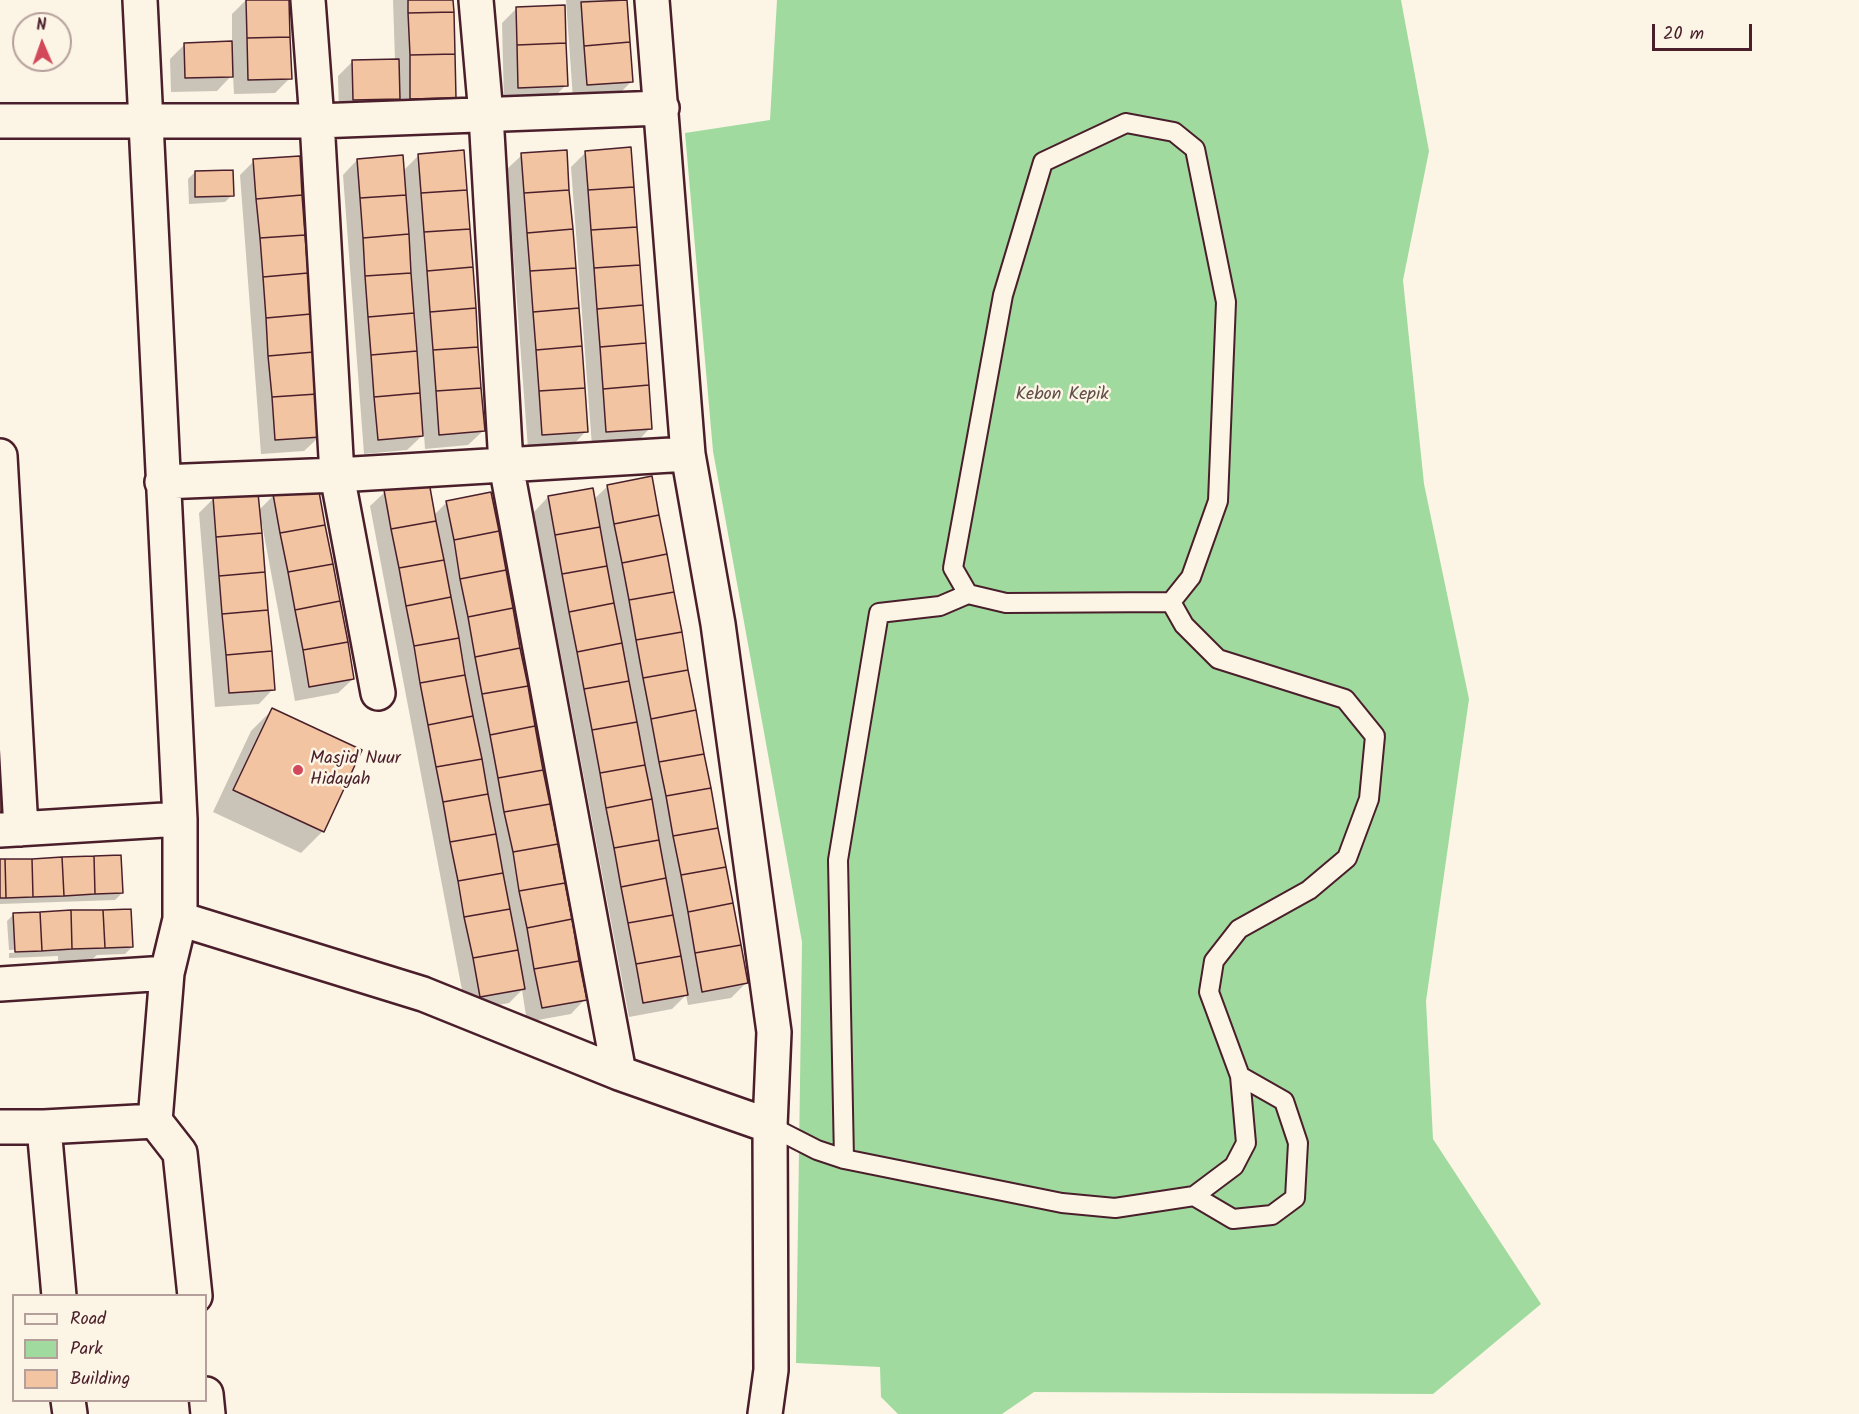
<!DOCTYPE html>
<html>
<head>
<meta charset="utf-8">
<style>
	body { margin:0 }
	#map { position:relative; width:1859px; height:1414px; overflow:hidden; background:#fcf5e5; font-family:Kalam,sans-serif }
	canvas { display:block }
	.legend { position:absolute; left:12px; top:1294px; width:195px; height:108px; box-sizing:border-box; background:#fcf5e5; border:2px solid #b59f9b; margin:0; padding:8px 10px; list-style:none; font-size:18px; color:#4a1f2b }
	.legend li { display:flex; align-items:center; gap:12px; height:30px }
	.legend b { width:30px; border:2px solid #b59f9b }
	.north { position:absolute; left:12px; top:12px; width:60px; height:60px; box-sizing:border-box; background:#fcf5e5; border:2px solid #b59f9b; border-radius:50%; rotate:358deg; font-size:16px; font-weight:700; line-height:24px; text-align:center; color:#4a1f2b }
	.north::after { content:''; display:block; margin:auto; width:21px; height:27px; background:#d1495b; clip-path:polygon(50% 0,100% 100%,50% 72%,0 100%) }
	.scale { position:absolute; left:1652px; top:24px; width:100px; height:27px; box-sizing:border-box; border:3px solid #4a1f2b; border-top:0; padding-left:8px; font-size:18px; line-height:21px; white-space:nowrap; color:#4a1f2b; -webkit-text-stroke:4px #fcf5e5; paint-order:stroke }
</style>
</head>
<body>
<div id="map">
<canvas width="1859" height="1414"></canvas>
<ul class="legend">
<li><b style="height:8px;background:#fcf5e5"></b>Road</li>
<li><b style="height:16px;background:#a0da9f"></b>Park</li>
<li><b style="height:16px;background:#f2c4a1"></b>Building</li>
</ul>
<div class="north">N</div>
<div class="scale">20 m</div>
</div>
<script>
const g = document.querySelector('canvas').getContext('2d');
g.lineJoin = 'round';
function fill(path, color) { g.fillStyle = color; g.fill(path, 'evenodd'); }
const poly = rows => new Path2D(rows.map(r => 'M' + r).join(''));
function stroke(path, color, width, dash) { g.strokeStyle = color; g.lineWidth = width; g.lineCap = dash ? 'butt' : 'round'; g.setLineDash(dash || []); g.stroke(path); }
function drawText(font, color, halo, rows, align = 'center') {
  g.font = font + ' Kalam,sans-serif'; g.lineWidth = 5; g.setLineDash([]); g.textBaseline = 'middle'; g.strokeStyle = halo; g.fillStyle = color; for (const [text, x, y, turn = 0] of rows) {
    g.save(); g.translate(x, y); g.rotate((+turn || 0) * Math.PI / 180); g.textAlign = isNaN(turn) ? turn : align; if (halo) g.strokeText(text, 0, 0); g.fillText(text, 0, 0); g.restore();
  }
}
const green = poly([
	[777,0,1401,0,1429,151,1403,280,1424,484,1469,699,1426,1001,1433,1139,1541,1304,1433,1394,1034,1392,1002,1414,898,1414,881,1397,880,1367,796,1363,802,942,713,451,685,133,770,120]
]);
const shadow = poly([
	[246,0,288,0,290,78,275,93,234,94,233,74,217,91,171,92,170,59,185,44,232,42,232,14],
	[393,0,452,0,454,97,440,112,396,113,396,101,384,113,339,114,338,76,353,61,395,60],
	[566,0,626,0,632,81,617,96,573,99],
	[516,9,566,85,551,100,504,102,502,23],
	[586,152,650,428,636,443,592,446,571,167],
	[419,155,483,431,468,445,425,449,424,434,407,450,364,454,343,175,357,160,402,172],
	[522,155,586,431,572,446,528,449,507,169],
	[254,161,319,437,304,451,261,454,240,175],
	[195,172,232,195,225,202,189,204,188,179],
	[608,486,746,983,731,998,688,1005,686,995,672,1009,629,1017,534,512,548,497,593,500],
	[385,492,434,515,447,502,585,999,571,1014,527,1022,522,990,509,1003,466,1011,370,506],
	[274,495,353,679,338,693,295,701,262,524,260,525,273,689,259,704,215,707,199,513,213,499,258,511],
	[0,699,3,781,0,819],
	[272,710,323,831,301,853,213,812,251,731],
	[0,861,122,893,115,900,0,904],
	[14,914,132,947,125,954,97,955,89,962,58,963,58,956,9,958,9,953,58,951,58,948,9,950,7,921]
]);
const building = poly([
	[246,0,289,0,290,37,247,38,246,0],
	[408,0,453,0,454,12,408,13,408,0],
	[627,0,630,42,584,46,581,2,627,0],
	[565,5,566,43,517,45,516,7,565,5],
	[454,12,455,54,410,55,408,13,454,12],
	[290,37,292,79,248,80,247,38,290,37],
	[232,41,233,77,185,78,184,43,232,41],
	[630,42,633,82,587,85,584,46,630,42],
	[566,43,568,86,518,88,517,45,566,43],
	[455,54,456,98,410,99,410,55,455,54],
	[399,59,400,99,353,100,352,60,399,59],
	[631,147,634,187,588,190,585,151,631,147],
	[464,150,467,190,421,193,418,154,464,150],
	[567,150,569,190,524,193,521,153,567,150],
	[403,155,406,195,360,198,357,159,403,155],
	[300,156,302,195,256,199,253,159,300,156],
	[233,170,234,196,195,197,195,171,233,170],
	[634,187,637,227,591,230,588,190,634,187],
	[467,190,470,229,424,232,421,193,467,190],
	[569,190,573,229,527,233,524,193,569,190],
	[302,195,305,235,260,238,256,199,302,195],
	[406,195,409,234,363,238,360,198,406,195],
	[637,227,640,265,594,268,591,230,637,227],
	[470,229,473,267,427,271,424,232,470,229],
	[573,229,576,268,530,271,527,233,573,229],
	[409,234,411,273,365,276,363,238,409,234],
	[305,235,308,273,263,277,260,238,305,235],
	[640,265,643,305,597,309,594,268,640,265],
	[473,267,476,308,430,312,427,271,473,267],
	[576,268,579,308,533,312,530,271,576,268],
	[308,273,311,314,266,318,263,277,308,273],
	[411,273,414,313,368,317,365,276,411,273],
	[643,305,646,343,600,347,597,309,643,305],
	[476,308,478,347,433,350,430,312,476,308],
	[579,308,582,346,536,350,533,312,579,308],
	[414,313,417,351,371,355,368,317,414,313],
	[311,314,314,352,268,356,266,318,311,314],
	[646,343,649,385,603,389,600,347,646,343],
	[582,346,585,388,539,391,536,350,582,346],
	[478,347,481,388,436,391,433,350,478,347],
	[417,351,420,393,374,397,371,355,417,351],
	[314,352,317,394,272,397,268,356,314,352],
	[649,385,652,429,606,432,603,389,649,385],
	[481,388,485,431,439,435,436,391,481,388],
	[585,388,588,432,542,435,539,391,585,388],
	[420,393,423,436,378,440,374,397,420,393],
	[317,394,321,437,275,440,272,397,317,394],
	[652,476,659,515,614,524,607,485,652,476],
	[429,482,436,521,391,529,384,490,429,482],
	[318,486,325,525,280,533,273,494,318,486],
	[593,488,600,527,555,535,548,496,593,488],
	[491,492,499,531,454,540,446,501,491,492],
	[258,493,262,533,216,537,213,497,258,493],
	[659,515,667,554,622,563,614,524,659,515],
	[436,521,444,560,399,568,391,529,436,521],
	[325,525,333,564,288,572,280,533,325,525],
	[600,527,607,566,562,574,555,535,600,527],
	[499,531,506,570,460,579,454,540,499,531],
	[262,533,265,572,219,576,216,537,262,533],
	[667,554,674,592,629,600,622,563,667,554],
	[444,560,451,597,406,606,399,568,444,560],
	[333,564,340,601,295,610,288,572,333,564],
	[607,566,614,603,569,612,562,574,607,566],
	[506,570,513,608,468,617,460,579,506,570],
	[265,572,268,610,222,614,219,576,265,572],
	[674,592,682,632,636,640,629,600,674,592],
	[451,597,459,638,414,646,406,606,451,597],
	[340,601,348,642,303,650,295,610,340,601],
	[614,603,622,643,577,652,569,612,614,603],
	[513,608,520,648,475,657,468,617,513,608],
	[268,610,272,651,226,655,222,614,268,610],
	[682,632,688,670,643,678,636,640,682,632],
	[459,638,465,675,420,683,414,646,459,638],
	[348,642,354,679,309,687,303,650,348,642],
	[622,643,629,681,584,689,577,652,622,643],
	[520,648,528,686,482,694,475,657,520,648],
	[272,651,275,690,229,693,226,655,272,651],
	[688,670,696,710,651,719,643,678,688,670],
	[465,675,473,716,428,725,420,683,465,675],
	[629,681,637,722,592,730,584,689,629,681],
	[528,686,535,726,490,735,482,694,528,686],
	[272,708,362,750,324,832,233,790,272,708],
	[696,710,704,754,659,762,651,719,696,710],
	[473,716,482,759,436,767,428,725,473,716],
	[637,722,645,765,600,773,592,730,637,722],
	[535,726,543,770,498,778,490,735,535,726],
	[704,754,711,788,666,796,659,762,704,754],
	[482,759,488,794,443,802,436,767,482,759],
	[645,765,652,799,606,808,600,773,645,765],
	[543,770,550,804,504,812,498,778,543,770],
	[0,782,4,782,6,815,0,816,0,782],
	[711,788,718,828,673,836,666,796,711,788],
	[488,794,496,834,450,842,443,802,488,794],
	[652,799,659,840,614,848,606,808,652,799],
	[550,804,558,844,513,852,504,812,550,804],
	[718,828,726,867,681,875,673,836,718,828],
	[496,834,503,873,458,881,450,842,496,834],
	[659,840,666,878,621,887,614,848,659,840],
	[558,844,565,883,519,891,513,852,558,844],
	[121,855,123,893,95,894,94,856,121,855],
	[94,856,95,894,64,896,62,857,94,856],
	[62,857,64,896,33,897,32,859,62,857],
	[0,859,5,859,6,898,0,898,0,859],
	[5,859,32,859,33,897,6,898,5,859],
	[726,867,733,903,688,912,681,875,726,867],
	[503,873,510,909,464,917,458,881,503,873],
	[666,878,673,915,628,923,621,887,666,878],
	[565,883,572,919,527,928,519,891,565,883],
	[733,903,741,945,695,953,688,912,733,903],
	[131,909,133,947,105,948,103,910,131,909],
	[510,909,518,950,473,958,464,917,510,909],
	[71,910,72,949,42,951,40,912,71,910],
	[71,910,103,910,105,948,72,949,71,910],
	[40,912,42,951,15,952,13,913,40,912],
	[673,915,681,956,636,964,628,923,673,915],
	[572,919,579,961,534,969,527,928,572,919],
	[741,945,748,983,702,992,695,953,741,945],
	[518,950,525,989,480,997,473,958,518,950],
	[681,956,688,995,643,1003,636,964,681,956],
	[579,961,587,1000,542,1008,534,969,579,961]
]);
const service = poly([
	[1126,123,1174,132,1195,149,1226,302,1218,501,1191,577,1171,602,1006,603,968,594,953,568,1003,295,1043,162,1126,123],
	[770,1126,817,1150,844,1159,1062,1203,1115,1208,1194,1196,1234,1166,1246,1143,1240,1076,1209,992,1214,961,1239,929,1309,890,1347,858,1369,799,1375,736,1345,699,1218,659,1184,625,1171,602],
	[844,1159,838,860,879,613,940,606,968,594],
	[1194,1196,1233,1219,1272,1215,1295,1198,1298,1143,1284,1101,1240,1076]
]);
const minor = poly([
	[308,0,317,121,337,475,378,693],
	[476,0,486,115,506,465,619,1073],
	[652,0,688,454,718,624,774,1032,770,1126,771,1370,765,1414],
	[0,121,317,121,662,108],
	[0,456,21,829],
	[162,482,337,475,688,454],
	[0,830,180,819],
	[180,919,423,994,619,1073,770,1126],
	[0,984,167,973,180,919,180,819,140,0],
	[155,1121,167,973],
	[0,1127,44,1127,155,1121,180,1153,195,1296],
	[44,1127,59,1296],
	[206,1394,208,1414],
	[68,1400,70,1414]
]);
const markers = [
	[298,770,6,"#d1495b"]
];
const parkNames = [
	["Kebon Kepik",1062,396]
];
const poiNames = [
	["Masjid Nuur",310,760],
	["Hidayah",310,781]
];
fill(green, '#a0da9f');
fill(shadow, '#0003');
fill(building, '#f2c4a1');
stroke(building, '#4a1f2b', 1.5);
stroke(service, '#4a1f2b', 22);
stroke(minor, '#4a1f2b', 38);
stroke(service, '#fcf5e5', 18);
stroke(minor, '#fcf5e5', 33);
for (const [x, y, r, color] of markers) { const dot = new Path2D(); dot.arc(x, y, r, 0, 2 * Math.PI); g.fillStyle = color; g.fill(dot); stroke(dot, '#fcf5e5', 2); }
drawText('18px', '#604e48', '#fcf5e5', parkNames);
drawText('18px', '#4a1f2b', '#fcf5e5', poiNames, 'left');
</script>
</body>
</html>
